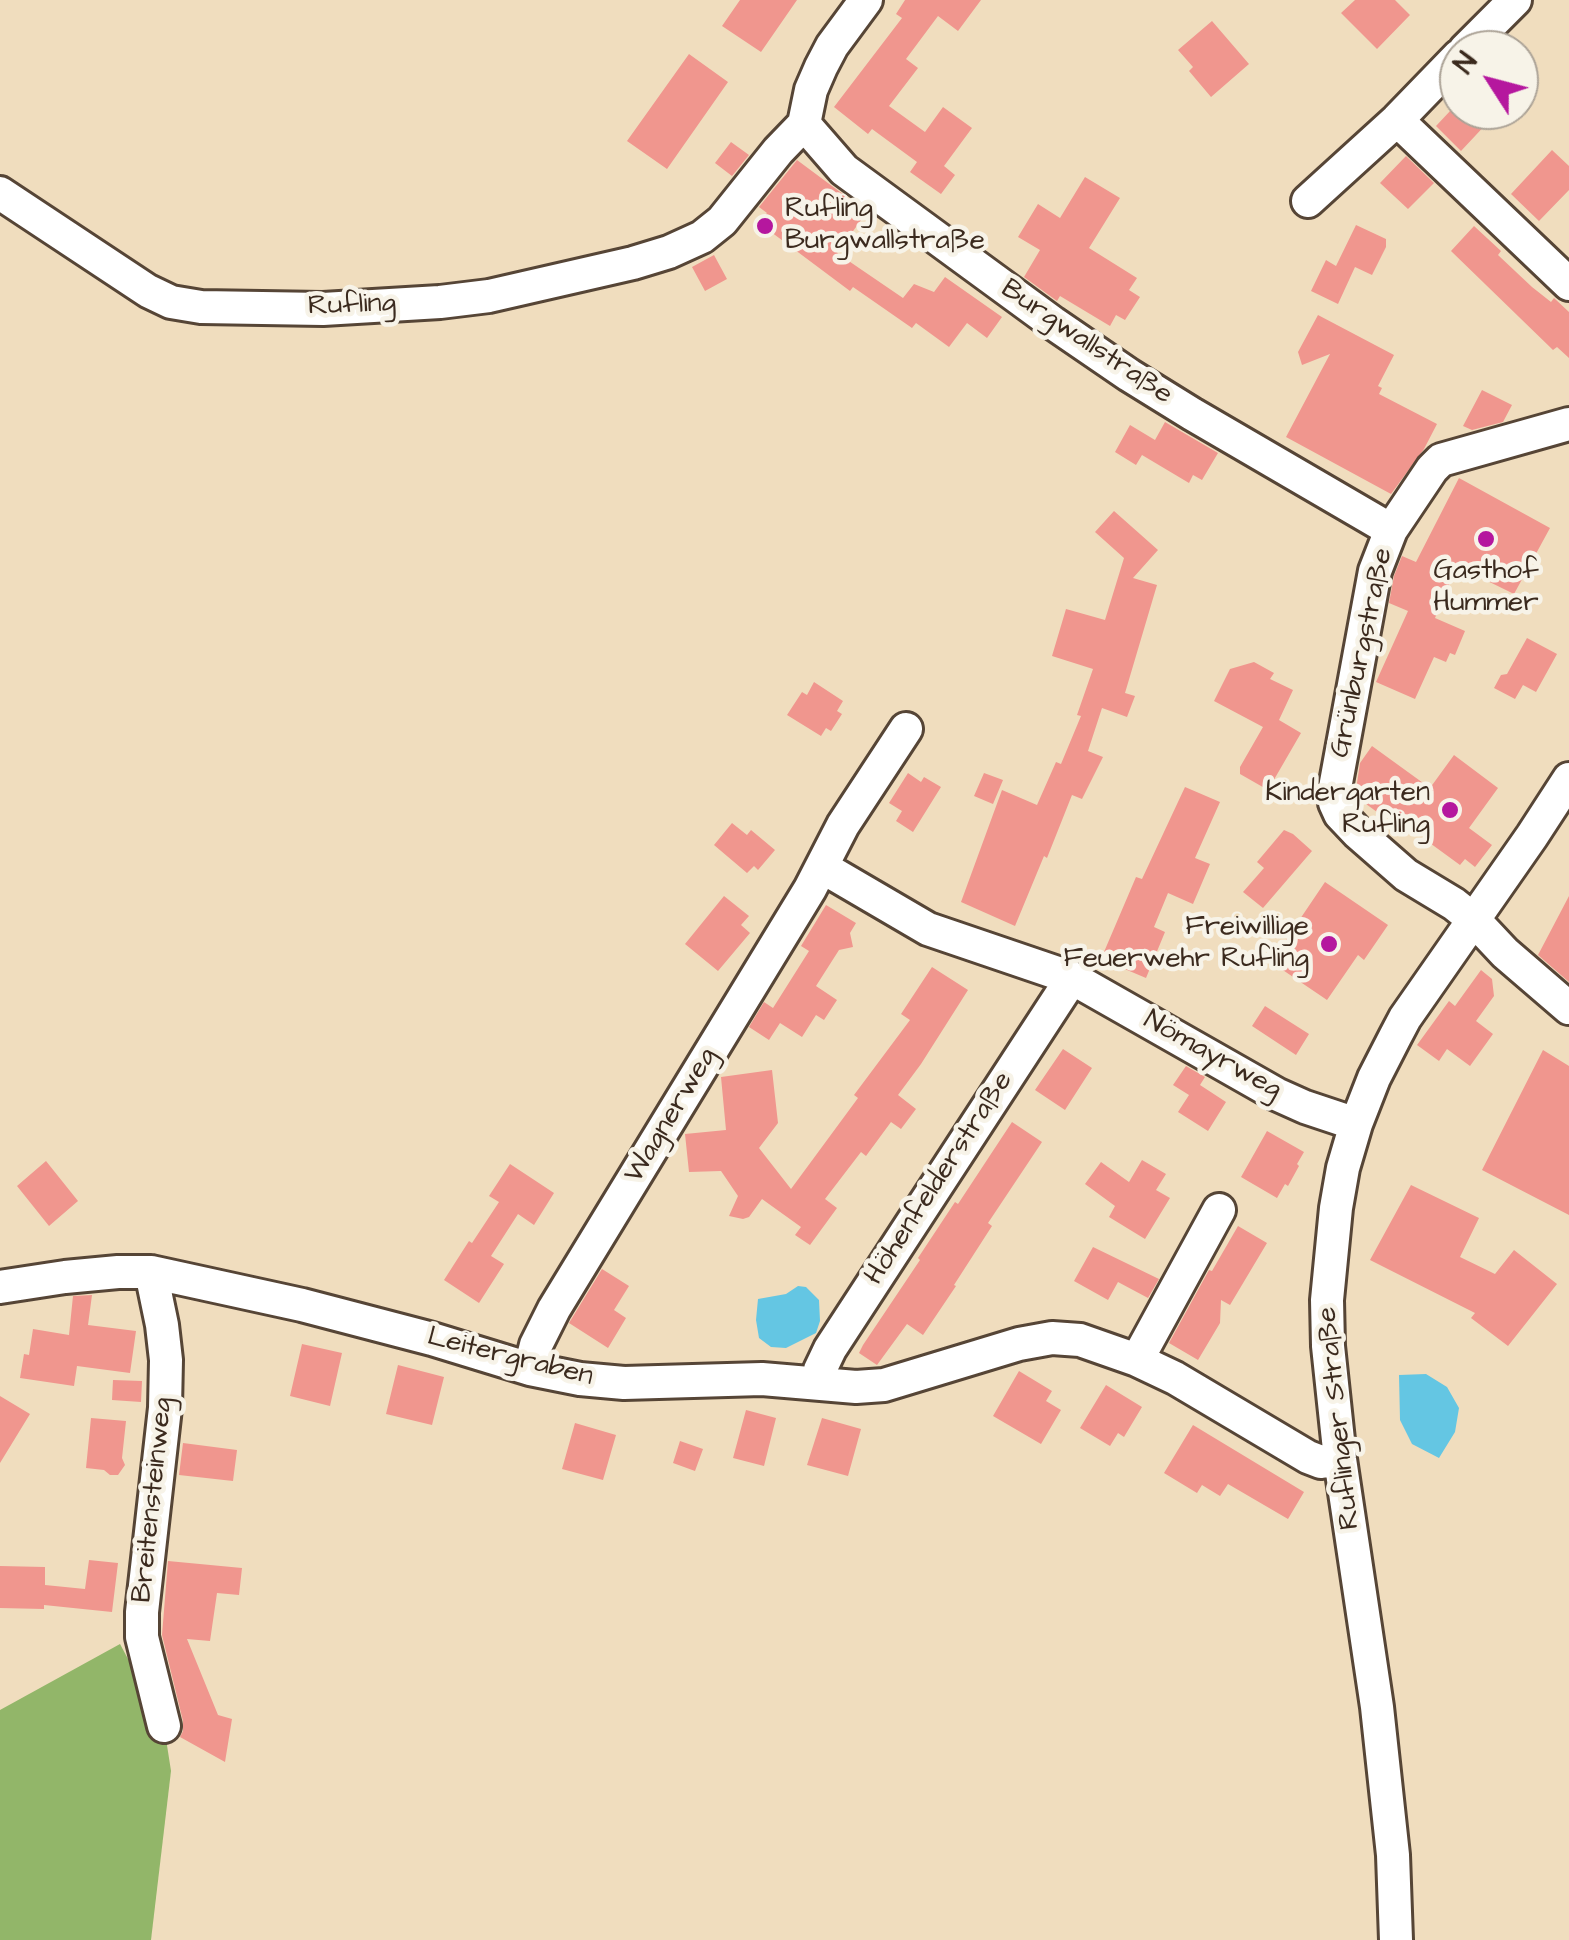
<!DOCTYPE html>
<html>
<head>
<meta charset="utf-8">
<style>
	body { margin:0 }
	#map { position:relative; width:1569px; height:1940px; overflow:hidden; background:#f0ddbe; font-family:"Architects Daughter",sans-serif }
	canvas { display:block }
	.north { position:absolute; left:1439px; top:30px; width:100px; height:100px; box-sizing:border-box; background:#f7f3e8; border:2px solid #aca397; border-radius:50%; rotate:306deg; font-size:28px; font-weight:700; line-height:40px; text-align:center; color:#3b2a1e }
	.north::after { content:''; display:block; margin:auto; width:35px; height:45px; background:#b5179e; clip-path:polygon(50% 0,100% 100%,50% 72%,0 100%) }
</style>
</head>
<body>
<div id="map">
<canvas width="1569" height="1940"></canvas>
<div class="north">N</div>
</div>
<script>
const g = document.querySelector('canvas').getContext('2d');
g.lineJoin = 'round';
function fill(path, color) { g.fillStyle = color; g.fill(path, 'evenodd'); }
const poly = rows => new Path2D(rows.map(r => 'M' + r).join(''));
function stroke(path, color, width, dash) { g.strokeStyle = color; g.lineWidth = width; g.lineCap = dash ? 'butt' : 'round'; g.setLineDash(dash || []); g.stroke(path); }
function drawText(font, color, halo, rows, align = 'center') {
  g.font = font + ' "Architects Daughter",sans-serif'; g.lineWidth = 9; g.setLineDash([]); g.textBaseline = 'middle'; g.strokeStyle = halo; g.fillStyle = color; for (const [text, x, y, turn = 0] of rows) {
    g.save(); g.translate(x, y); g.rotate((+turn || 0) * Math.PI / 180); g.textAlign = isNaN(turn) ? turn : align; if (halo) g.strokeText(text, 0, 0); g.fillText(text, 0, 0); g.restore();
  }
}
const forest = poly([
	[120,1644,164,1726,171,1771,151,1940,0,1940,0,1710]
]);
const water = poly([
	[798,1286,806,1287,819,1300,820,1321,816,1333,786,1348,771,1347,759,1338,756,1320,758,1299,786,1294],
	[1426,1374,1447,1387,1459,1408,1455,1432,1439,1458,1412,1444,1400,1420,1399,1375]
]);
const building = poly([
	[740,0,797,0,761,52,722,26],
	[905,0,981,0,958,31,938,16,906,59,918,68,889,106,925,132,943,107,972,128,944,166,955,175,941,194,910,172,917,162,872,129,868,134,834,107,902,18,896,14],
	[1355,0,1395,0,1410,15,1377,49,1341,13],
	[1212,21,1249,64,1211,97,1189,71,1193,67,1178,50],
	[689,54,728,82,667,169,627,141],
	[1451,110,1479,110,1490,120,1461,151,1436,126],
	[731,142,749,155,732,176,715,163],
	[1552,150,1569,166,1569,190,1539,221,1511,194],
	[1406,156,1434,183,1408,209,1380,183],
	[797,160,867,212,837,253,903,298,914,284,934,292,945,277,1002,317,987,338,967,323,949,347,916,323,912,328,853,287,850,291,759,223,767,213,759,207],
	[1085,177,1120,198,1089,248,1137,278,1129,290,1140,297,1125,320,1116,315,1110,326,1060,296,1057,301,1024,277,1040,250,1018,237,1038,204,1060,218],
	[1356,225,1386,239,1386,247,1372,275,1355,267,1338,304,1311,291,1326,260,1336,266],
	[1474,226,1501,251,1498,255,1532,287,1551,302,1554,298,1569,312,1569,358,1557,347,1553,350,1451,251],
	[714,255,727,279,705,291,692,267],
	[1318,315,1394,355,1378,386,1382,388,1379,394,1437,424,1424,449,1391,494,1286,437,1330,354,1302,365,1298,352],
	[1482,390,1512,405,1503,422,1472,430,1463,426],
	[1165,422,1218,453,1202,480,1193,475,1189,483,1142,455,1136,465,1115,452,1130,425,1155,440],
	[1459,478,1550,528,1514,594,1457,566,1435,618,1465,631,1455,655,1450,653,1446,662,1434,657,1415,699,1376,682,1408,611,1389,603,1394,576,1402,556,1416,562],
	[1114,511,1158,550,1133,578,1157,585,1125,693,1135,696,1127,717,1102,708,1088,751,1103,757,1082,799,1072,795,1047,858,1044,856,1015,926,961,902,1002,790,1037,805,1056,762,1061,764,1081,716,1077,715,1093,669,1052,656,1066,609,1105,620,1124,558,1095,532],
	[1527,638,1557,654,1536,692,1523,685,1515,699,1494,688,1501,675,1507,674],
	[1254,662,1274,673,1270,679,1293,690,1279,720,1301,733,1268,790,1240,774,1240,767,1263,727,1214,701,1230,669],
	[814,682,843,701,837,711,842,714,831,731,826,728,821,736,787,715,802,692,807,695],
	[1372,746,1430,788,1454,755,1498,788,1469,828,1492,845,1475,867,1465,859,1460,865,1423,838,1425,835,1383,804,1377,812,1355,796,1360,763],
	[908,773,921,782,924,777,941,787,913,832,896,821,902,811,889,803],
	[984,773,1003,780,993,804,974,796],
	[1185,787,1220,802,1195,858,1210,864,1193,904,1168,893,1154,927,1165,932,1146,978,1101,959,1136,877,1142,879],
	[732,823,747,835,751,830,775,850,758,870,754,866,747,873,714,845],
	[1284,830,1293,834,1312,851,1263,908,1243,892,1264,868,1257,862],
	[1325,882,1388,925,1364,960,1358,955,1327,1000,1271,962],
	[724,896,749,916,741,925,750,933,718,971,685,944],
	[1569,896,1569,982,1538,955],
	[826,905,856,923,850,933,853,947,839,950,816,986,837,1000,824,1020,816,1015,802,1037,780,1023,769,1040,749,1027,764,1002,773,1008,809,951,801,946],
	[932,967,968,990,921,1064,898,1095,916,1109,901,1129,891,1122,866,1156,861,1152,825,1199,837,1208,810,1245,795,1235,801,1227,762,1199,749,1217,743,1219,729,1216,738,1196,721,1171,689,1172,685,1134,726,1130,721,1077,772,1070,778,1123,759,1148,791,1189,858,1098,854,1095,910,1020,901,1014],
	[1481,970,1492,979,1494,996,1476,1021,1493,1034,1470,1066,1447,1049,1439,1061,1417,1045,1449,1001,1455,1006],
	[1265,1006,1309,1034,1296,1055,1252,1026],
	[1063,1049,1092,1068,1065,1110,1035,1090],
	[1543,1050,1569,1066,1569,1215,1482,1170],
	[1186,1066,1205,1077,1200,1085,1226,1102,1208,1131,1178,1112,1189,1095,1173,1085],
	[1012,1122,1042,1142,988,1223,992,1226,954,1285,956,1286,923,1335,907,1324,877,1365,859,1353,863,1345,920,1260,918,1258,955,1202,958,1204],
	[1267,1131,1304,1152,1297,1164,1299,1166,1288,1186,1285,1184,1277,1198,1241,1177],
	[1142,1160,1166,1174,1156,1190,1170,1198,1145,1239,1109,1217,1115,1206,1085,1184,1101,1162,1129,1182],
	[46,1161,78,1201,49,1226,17,1186],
	[510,1164,554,1193,534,1225,518,1214,491,1256,504,1264,479,1303,444,1280,469,1241,472,1243,499,1202,489,1196],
	[1411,1185,1479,1218,1460,1257,1495,1274,1514,1250,1557,1284,1508,1346,1471,1318,1475,1313,1370,1260],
	[1238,1226,1267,1243,1230,1305,1221,1300,1220,1323,1198,1360,1169,1343,1209,1270,1212,1271],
	[1093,1247,1159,1279,1148,1298,1118,1282,1108,1300,1074,1281],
	[602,1269,629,1286,614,1310,626,1318,608,1348,569,1323],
	[92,1295,88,1325,136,1331,130,1373,77,1366,74,1386,20,1378,24,1354,29,1355,33,1329,69,1335,73,1296],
	[302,1344,342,1353,330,1406,290,1396],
	[398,1365,444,1377,432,1425,386,1414],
	[1019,1371,1052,1391,1046,1401,1061,1410,1041,1444,993,1416],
	[113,1380,142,1381,141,1402,112,1400],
	[1106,1385,1142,1407,1124,1437,1118,1433,1110,1446,1080,1428],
	[0,1396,30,1414,0,1463],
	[746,1410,776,1418,764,1466,733,1458],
	[91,1418,126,1421,122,1458,125,1465,118,1475,110,1475,104,1470,86,1468],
	[822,1418,861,1429,848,1476,807,1465],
	[575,1423,616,1435,603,1480,562,1469],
	[1193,1425,1304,1492,1288,1519,1228,1484,1220,1496,1202,1485,1197,1493,1164,1473],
	[680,1441,703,1449,695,1471,673,1463],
	[183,1443,237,1450,233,1481,179,1475],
	[89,1560,118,1563,112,1612,44,1605,44,1609,0,1608,0,1566,45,1567,45,1585,85,1589],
	[168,1561,242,1568,239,1595,217,1593,210,1641,187,1639,218,1715,232,1719,225,1762,180,1737,183,1731,183,1721,162,1635]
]);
const minor = poly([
	[1465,50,1515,0],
	[1397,120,1569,284],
	[804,124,811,90,821,67,832,46,866,0],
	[0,193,148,291,171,302,201,307,323,309,440,302,489,296,633,263,669,252,702,237,722,221,778,151,804,124,844,170,1053,323,1129,375,1192,414,1391,530],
	[1308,201,1397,120,1459,56],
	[1569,424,1441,460,1432,469,1391,530,1375,571,1335,788,1335,803,1340,814,1358,833,1406,875,1454,904,1474,920,1505,953,1569,1008],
	[822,867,928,929,1072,978,1276,1094,1305,1107,1356,1124],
	[151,1272,162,1325,166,1360,165,1408,142,1612,142,1637,164,1726],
	[0,1287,65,1277,118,1272,151,1272,302,1305,432,1339,530,1369,580,1379,624,1383,762,1379,856,1387,884,1385,1019,1344,1052,1338,1080,1340,1137,1360,1175,1378,1308,1457,1321,1462,1340,1459],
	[1137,1360,1219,1210],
	[530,1369,536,1345,554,1309,810,889,843,825,906,729],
	[817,1383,820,1370,830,1349,1072,978],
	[1396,1940,1393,1855,1377,1707,1340,1459,1328,1346,1327,1300,1336,1208,1343,1168,1356,1124,1374,1078,1395,1037,1405,1018,1532,836,1569,779]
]);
const markers = [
	[765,226,10,"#b5179e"],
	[1486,539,10,"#b5179e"],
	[1450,810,10,"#b5179e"],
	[1329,944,10,"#b5179e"]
];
const poiNames = [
	["Rufling",785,210,"left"],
	["Burgwallstraße",785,242,"left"],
	["Gasthof",1486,572,"center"],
	["Hummer",1486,604,"center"],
	["Kindergarten",1430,794],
	["Rufling",1430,826],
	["Freiwillige",1309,928],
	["Feuerwehr Rufling",1309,960]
];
const streetNames = [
	["Rufling",352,306,-2],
	["Burgwallstraße",1086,343,34],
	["Grünburgstraße",1363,653,-78],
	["Nömayrweg",1212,1056,29],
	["Wagnerweg",672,1116,-59],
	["Höhenfelderstraße",940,1179,-57],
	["Leitergraben",510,1358,14],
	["Ruflinger Straße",1340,1418,-96],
	["Breitensteinweg",154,1500,-84]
];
fill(forest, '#92b669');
fill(water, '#64c6e3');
fill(building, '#f0968e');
stroke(minor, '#564536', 38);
stroke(minor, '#fff', 32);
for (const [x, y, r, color] of markers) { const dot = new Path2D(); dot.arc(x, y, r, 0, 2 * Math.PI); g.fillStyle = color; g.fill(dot); stroke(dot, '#f7f3e8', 4); }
drawText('28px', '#3b2a1e', '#f7f3e8', poiNames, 'right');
drawText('28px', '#3b2a1e', '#f7f3e8', streetNames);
</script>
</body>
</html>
